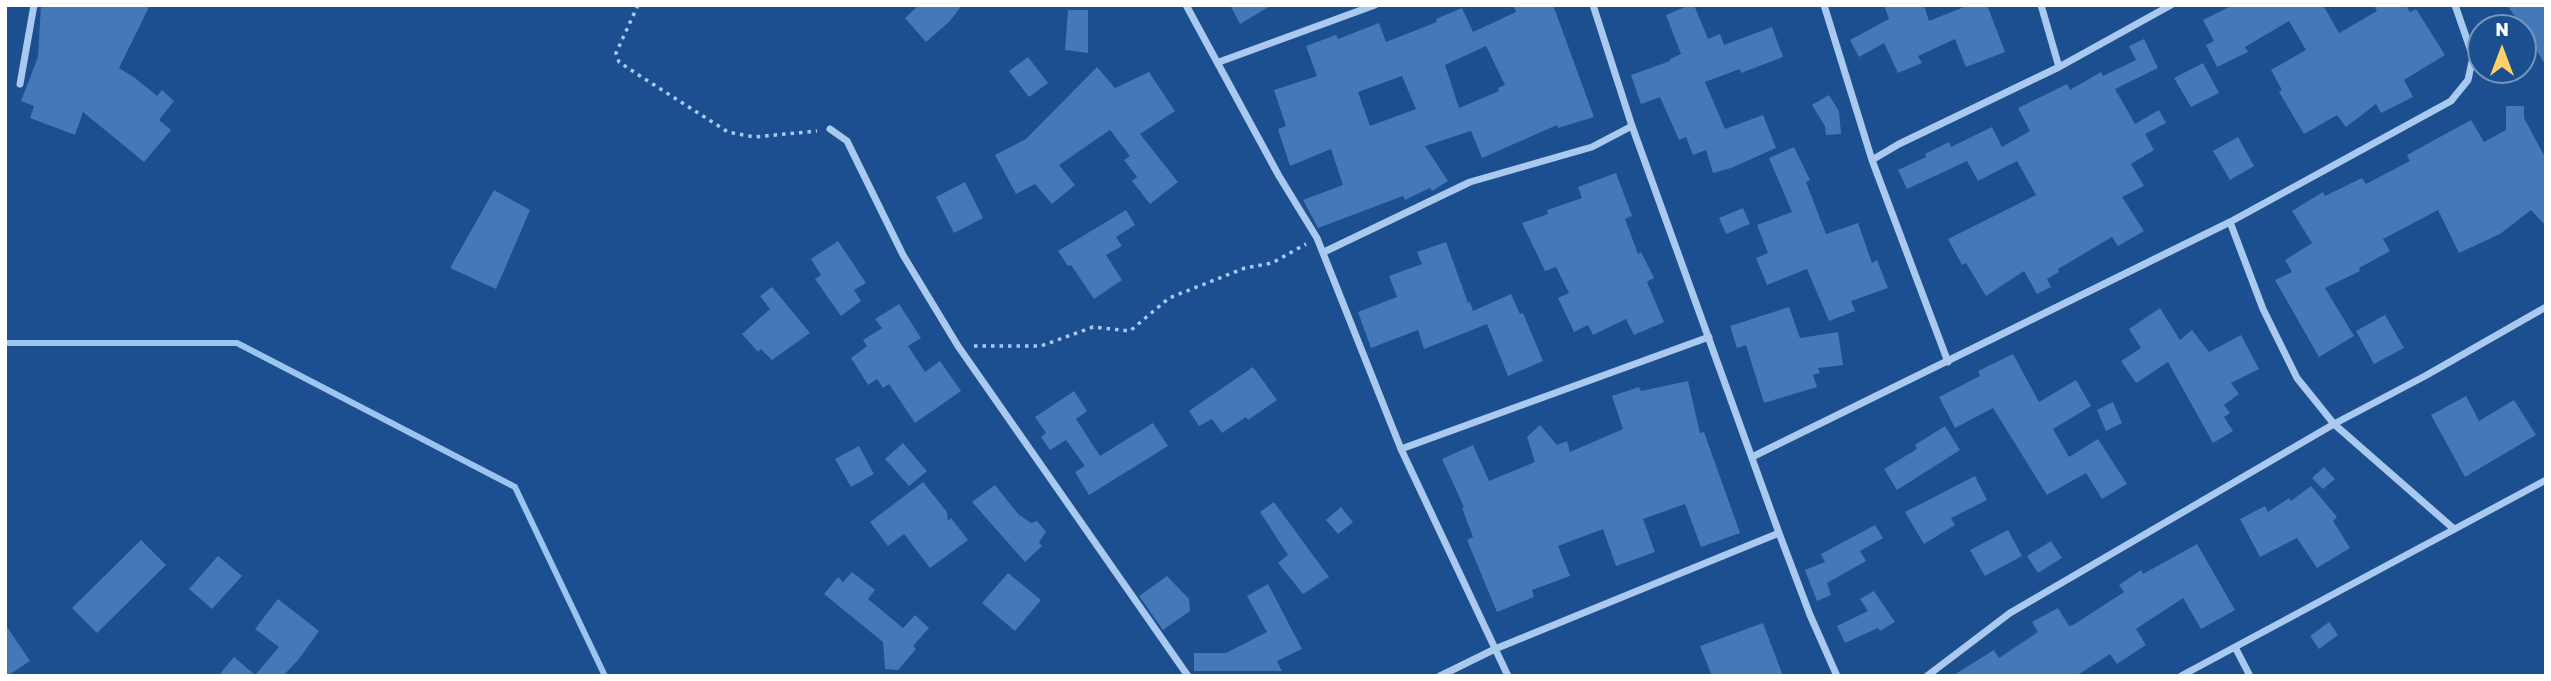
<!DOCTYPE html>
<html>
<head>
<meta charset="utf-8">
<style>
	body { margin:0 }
	#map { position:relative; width:2551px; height:681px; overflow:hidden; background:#1b4f8f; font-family:Rubik,sans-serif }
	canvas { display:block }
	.frame { position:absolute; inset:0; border:7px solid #fff; pointer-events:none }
	.north { position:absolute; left:2467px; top:14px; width:70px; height:70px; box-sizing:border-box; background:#1b4f8f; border:2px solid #7695bc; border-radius:50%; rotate:0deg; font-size:19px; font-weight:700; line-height:28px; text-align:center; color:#fff }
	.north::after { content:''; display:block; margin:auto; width:24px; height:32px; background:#ffd166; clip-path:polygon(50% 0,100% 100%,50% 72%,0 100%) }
</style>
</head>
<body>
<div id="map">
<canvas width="2551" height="681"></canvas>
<div class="frame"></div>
<div class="north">N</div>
</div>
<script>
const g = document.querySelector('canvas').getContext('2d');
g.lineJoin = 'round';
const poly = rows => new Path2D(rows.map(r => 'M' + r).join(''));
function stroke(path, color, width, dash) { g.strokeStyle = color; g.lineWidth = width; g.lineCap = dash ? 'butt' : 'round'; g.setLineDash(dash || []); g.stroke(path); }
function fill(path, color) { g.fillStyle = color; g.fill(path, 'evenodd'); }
const stream = poly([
	[5,343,237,343,515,487,605,676]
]);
const building = poly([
	[41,5,150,5,119,68,135,78,157,96,162,90,174,101,159,120,171,130,144,162,83,112,75,135,30,118,34,106,21,101,38,57],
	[919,5,962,5,950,21,926,42,905,18],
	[1230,5,1272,5,1240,24],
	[1513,5,1553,5,1594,117,1558,128,1557,125,1482,158,1471,131,1425,146,1448,181,1432,191,1430,188,1405,200,1403,196,1318,228,1303,200,1343,185,1331,149,1290,166,1278,129,1286,126,1274,90,1317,76,1306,46,1336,35,1338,39,1379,23,1386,42,1437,22,1436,19,1462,8,1473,32,1516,12],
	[1486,46,1505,85,1498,88,1499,91,1459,108,1445,65],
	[1402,76,1416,109,1370,126,1358,92],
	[1690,5,1694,5,1708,39,1720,34,1724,45,1772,27,1783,57,1741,73,1740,69,1705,82,1725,129,1763,115,1776,148,1731,168,1713,173,1706,150,1693,155,1686,137,1679,140,1660,97,1641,104,1631,75,1670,61,1670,59,1681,54,1666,15],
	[1884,5,1924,5,1929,21,1969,5,1987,5,2005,52,1966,67,1955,39,1918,56,1922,63,1898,73,1884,43,1859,57,1850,40,1889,19],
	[2233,5,2323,5,2339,33,2377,11,2374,5,2406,5,2410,12,2416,9,2445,55,2404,80,2413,97,2381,113,2376,104,2346,127,2337,115,2304,134,2279,92,2282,90,2271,70,2306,50,2289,21,2245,47,2248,52,2217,67,2206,45,2214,41,2203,20],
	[2507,5,2546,5,2546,66,2523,28],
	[1068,10,1088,10,1088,53,1065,50],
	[2144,39,2158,68,2115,89,2135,124,2159,110,2166,123,2145,134,2154,150,2131,164,2144,186,2122,197,2144,231,2118,246,2112,237,2058,269,2059,272,2047,279,2051,287,2037,294,2024,271,1986,296,1966,263,1962,265,1948,239,2036,195,2017,161,1978,181,1967,161,1907,189,1898,170,1926,157,1925,154,1949,142,1951,147,1992,127,2002,147,2030,131,2018,108,2067,84,2070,90,2101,72,2103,76,2136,60,2129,46],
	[1028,57,1048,83,1029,97,1009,71],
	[2203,63,2219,93,2191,107,2174,78],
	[1097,67,1115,88,1149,72,1175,111,1140,134,1178,182,1150,204,1132,181,1137,177,1124,160,1130,156,1110,130,1059,165,1075,185,1052,204,1035,184,1016,194,995,155,1026,139],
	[1829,95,1839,111,1841,134,1826,135,1825,126,1812,105],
	[2506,106,2524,106,2524,118,2546,159,2546,226,2531,210,2500,234,2459,253,2438,210,2383,239,2390,251,2359,268,2360,271,2325,288,2354,336,2319,357,2275,280,2292,272,2285,260,2312,243,2292,211,2323,192,2325,196,2362,178,2366,184,2410,161,2407,155,2471,120,2484,142,2506,130],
	[2238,137,2254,166,2230,180,2213,151],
	[1794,147,1810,180,1806,182,1826,234,1858,223,1872,263,1877,260,1888,288,1851,301,1855,311,1829,321,1807,269,1767,285,1756,258,1768,253,1757,225,1792,212,1769,158],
	[1616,173,1632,216,1625,219,1638,254,1641,252,1654,278,1647,282,1664,322,1634,335,1626,319,1593,335,1588,325,1574,332,1558,298,1569,293,1556,267,1545,271,1522,223,1548,214,1547,210,1582,198,1578,187],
	[965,182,983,218,954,233,936,197],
	[494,190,530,210,496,289,450,268],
	[1743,208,1750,224,1726,234,1719,218],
	[1126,210,1135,225,1116,237,1122,246,1106,255,1122,280,1094,299,1071,265,1068,266,1058,251],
	[838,241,866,283,854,290,861,301,841,316,815,279,821,275,811,259],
	[1446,242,1468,303,1470,302,1473,311,1511,294,1520,314,1523,313,1543,361,1508,376,1487,324,1424,349,1418,330,1371,348,1358,312,1397,297,1389,276,1422,264,1417,252],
	[772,287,810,333,772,360,761,349,758,352,742,334,770,309,760,296],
	[899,304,921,338,908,346,925,372,940,361,961,391,915,423,889,384,883,388,877,379,868,385,851,358,867,346,863,340,882,328,875,319],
	[1789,307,1800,338,1838,332,1843,365,1818,368,1820,373,1813,375,1817,387,1764,403,1746,345,1737,348,1730,326],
	[2160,308,2180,340,2192,330,2209,352,2241,335,2259,369,2231,383,2239,394,2224,405,2230,413,2224,417,2233,431,2213,443,2168,362,2136,383,2121,361,2141,348,2129,329],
	[2385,315,2404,348,2374,364,2356,331],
	[2013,354,2039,402,2076,380,2091,406,2053,429,2069,457,2098,439,2127,484,2102,499,2086,473,2047,495,1993,408,1955,428,1939,397,1980,376,1978,371],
	[1253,367,1277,400,1248,420,1246,417,1222,433,1212,419,1199,426,1189,411],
	[1688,381,1700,433,1704,432,1740,533,1701,547,1685,504,1643,519,1655,552,1616,566,1603,529,1558,546,1570,576,1532,590,1534,597,1497,612,1467,540,1473,537,1462,508,1464,507,1442,459,1473,445,1489,481,1535,462,1527,437,1540,425,1557,445,1567,441,1570,452,1623,429,1612,396,1639,387,1641,391],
	[1074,391,1087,411,1076,419,1100,456,1153,423,1168,446,1089,495,1075,472,1085,466,1066,440,1050,450,1041,437,1046,433,1035,417],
	[2466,396,2479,421,2514,400,2536,435,2465,477,2431,415],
	[2113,402,2122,423,2106,431,2097,410],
	[1945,426,1960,450,1897,490,1884,469,1917,449,1915,445],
	[903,443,927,471,909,486,885,459],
	[859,446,874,474,851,487,835,459],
	[2324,467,2335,479,2323,489,2312,478],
	[1975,476,1987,500,1951,518,1955,525,1924,544,1905,512],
	[923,482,947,512,948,521,951,518,968,540,930,568,904,534,888,546,870,522],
	[995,485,1018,514,1031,523,1037,521,1046,532,1039,542,1042,546,1025,562,972,502],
	[2311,486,2337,517,2333,521,2350,548,2317,568,2297,538,2260,557,2240,519,2265,506,2268,512,2289,498,2291,501],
	[1274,502,1329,577,1303,594,1278,563,1288,555,1260,512],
	[1341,507,1353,522,1338,534,1326,520],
	[1875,525,1883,538,1860,551,1866,561,1827,583,1831,595,1817,601,1805,570,1825,562,1821,554],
	[2008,530,2022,556,1985,576,1970,550],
	[141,540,166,565,97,633,72,608],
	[2051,541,2062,558,2038,573,2027,556],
	[2197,544,2235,610,2201,629,2183,598,2136,629,2146,645,2117,664,2110,654,2076,676,1952,676,1994,650,1999,658,2038,632,2032,622,2058,608,2069,626,2073,625,2124,592,2119,585,2141,570,2143,574],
	[218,556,242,576,212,609,189,589],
	[852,572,875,590,868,599,903,628,915,615,929,628,913,646,916,649,898,670,885,669,883,642,824,594,838,577,843,582],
	[1008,573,1041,600,1015,631,982,603],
	[1167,576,1189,599,1190,611,1163,630,1139,596],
	[1268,584,1302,649,1277,661,1282,671,1194,671,1194,653,1226,653,1267,632,1247,596],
	[1874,591,1895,622,1880,631,1878,628,1845,643,1837,626,1868,611,1860,599],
	[278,599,319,631,299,659,283,676,218,676,234,657,255,675,279,647,255,629],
	[2329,622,2338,635,2319,649,2310,636],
	[1763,623,1783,676,1712,676,1700,646],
	[5,624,30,661,7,676,5,676]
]);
const path = poly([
	[638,5,616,53,619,62,637,74,728,132,754,137,817,131],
	[974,346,1041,346,1093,327,1130,331,1169,298,1245,268,1272,263,1306,244]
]);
const street = poly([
	[1186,5,1279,176,1317,238,1401,449,1508,676],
	[1593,5,1632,126,1779,533,1810,615,1837,676],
	[1824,5,1872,160,1948,362],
	[2041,5,2059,67],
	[1219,62,1375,5],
	[20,84,34,5],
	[830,129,847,141,903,255,958,346,1188,676],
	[1872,160,1899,144,2059,67,2171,5],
	[2230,222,2263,309,2297,378,2334,424,2454,529],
	[1324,252,1470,182,1592,147,1632,126],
	[1401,449,1709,337],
	[1752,457,2230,222,2451,101,2468,80,2473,57,2455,5],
	[2235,647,2250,676],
	[1440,676,1495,649,1779,533],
	[1927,676,2010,613,2334,424,2425,376,2546,307],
	[2181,676,2546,480]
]);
stroke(stream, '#9cc4f0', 6);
fill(building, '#4478b7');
stroke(path, '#a9c9ee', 3.5, [3.5, 5]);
stroke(street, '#a9c9ee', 7);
</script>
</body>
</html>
